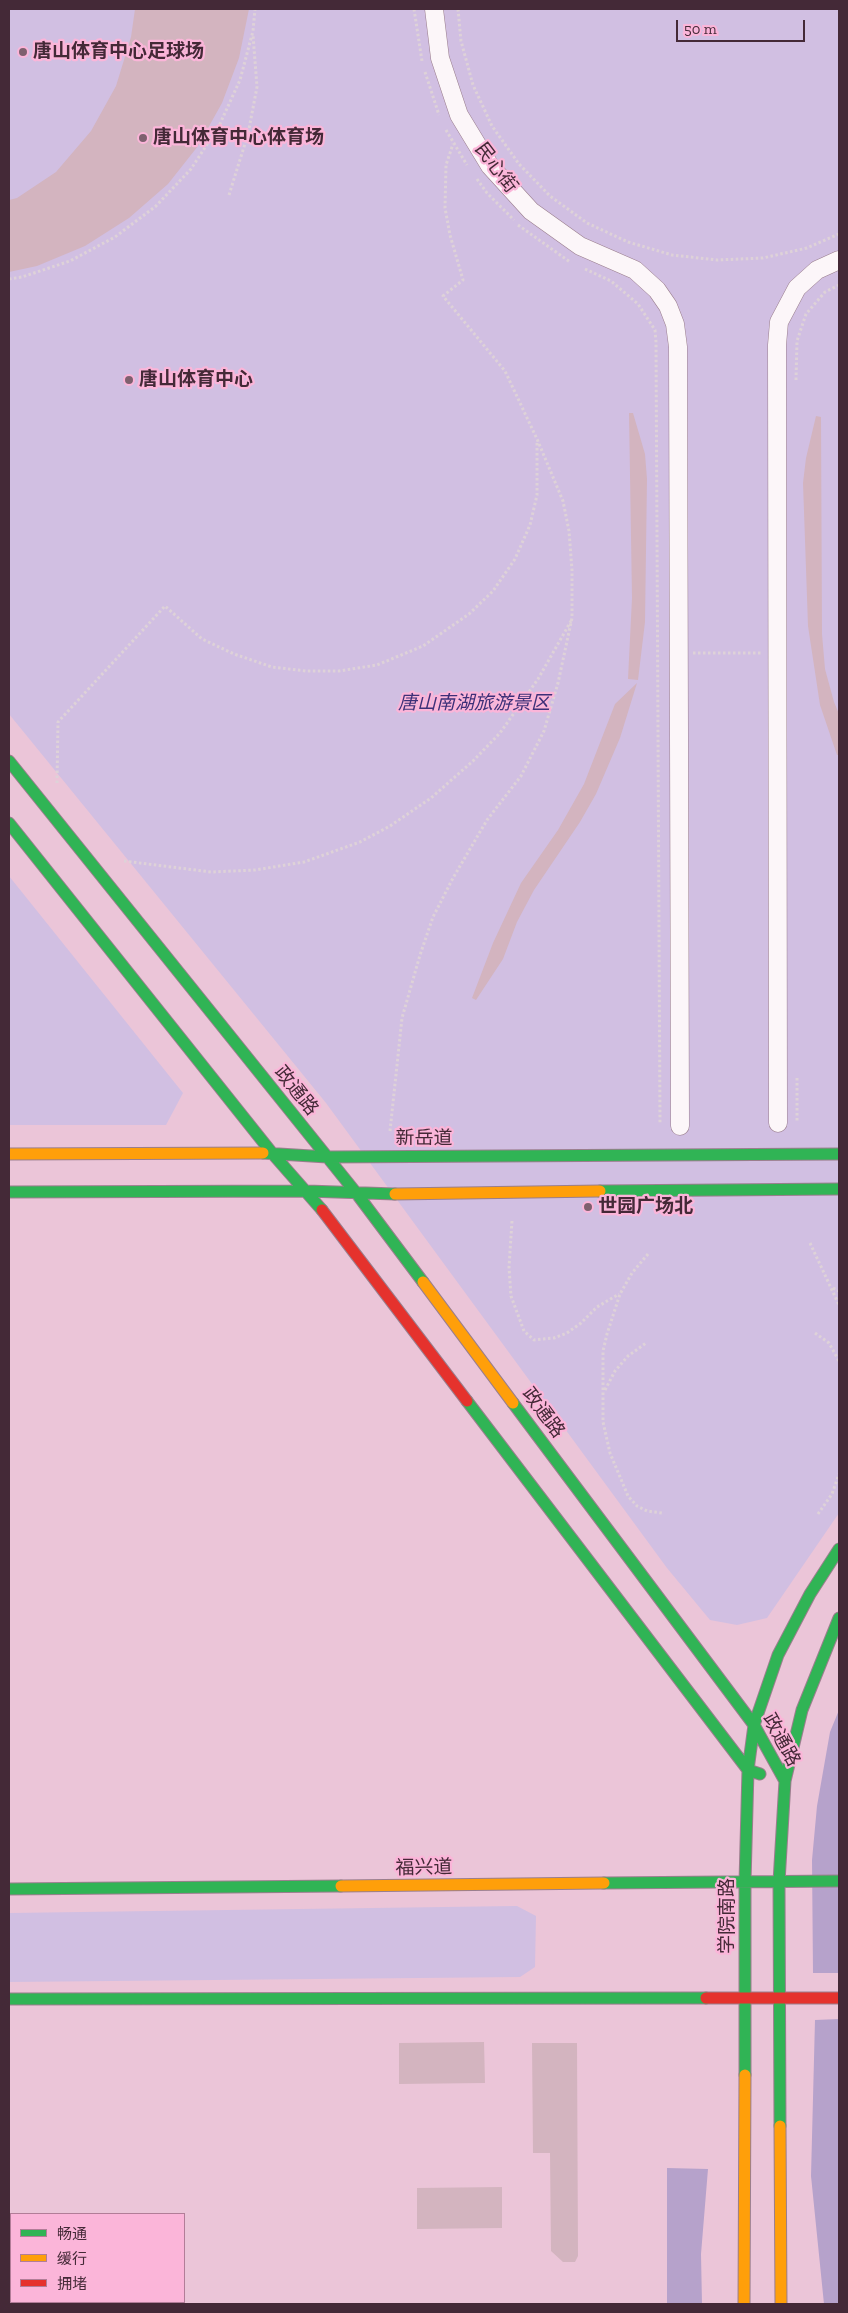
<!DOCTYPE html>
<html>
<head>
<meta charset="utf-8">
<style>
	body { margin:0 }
	#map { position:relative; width:848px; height:2313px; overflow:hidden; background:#ebc5d8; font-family:"Zilla Slab","Noto Sans SC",serif }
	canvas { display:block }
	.frame { position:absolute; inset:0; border:10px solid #442937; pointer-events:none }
	.legend { position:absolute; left:10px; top:2213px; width:175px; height:90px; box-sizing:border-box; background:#fbb5d9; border:1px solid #b27d98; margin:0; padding:6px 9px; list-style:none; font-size:15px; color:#442937 }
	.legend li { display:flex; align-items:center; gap:10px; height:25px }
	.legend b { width:25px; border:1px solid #b27d98 }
	.scale { position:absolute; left:676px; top:20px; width:129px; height:22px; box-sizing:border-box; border:2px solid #442937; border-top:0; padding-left:6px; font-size:15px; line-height:18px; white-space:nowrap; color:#442937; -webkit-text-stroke:4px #fbb5d9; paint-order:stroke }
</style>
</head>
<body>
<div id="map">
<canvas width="848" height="2313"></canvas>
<div class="frame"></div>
<ul class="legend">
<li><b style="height:6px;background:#30b455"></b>畅通</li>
<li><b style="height:6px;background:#ff9f0a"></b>缓行</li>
<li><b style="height:6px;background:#e5322d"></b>拥堵</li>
</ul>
<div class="scale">50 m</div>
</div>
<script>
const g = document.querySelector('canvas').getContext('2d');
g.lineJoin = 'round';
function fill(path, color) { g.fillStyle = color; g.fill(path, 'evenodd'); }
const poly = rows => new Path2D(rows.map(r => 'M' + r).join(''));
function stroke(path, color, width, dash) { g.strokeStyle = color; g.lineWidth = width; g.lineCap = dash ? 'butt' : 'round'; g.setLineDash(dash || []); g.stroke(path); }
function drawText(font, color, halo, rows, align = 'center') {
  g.font = font + ' "Zilla Slab","Noto Sans SC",serif'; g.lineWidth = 4.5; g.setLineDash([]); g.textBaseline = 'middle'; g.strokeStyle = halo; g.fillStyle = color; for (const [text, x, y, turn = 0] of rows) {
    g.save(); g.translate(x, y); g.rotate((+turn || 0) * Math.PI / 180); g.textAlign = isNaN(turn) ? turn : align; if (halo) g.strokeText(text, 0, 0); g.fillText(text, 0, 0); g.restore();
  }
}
const green = poly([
	[9,9,839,9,839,1513,767,1618,737,1625,710,1620,667,1568,326,1103,9,714],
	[9,876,183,1093,166,1125,9,1125],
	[517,1906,536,1916,535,1967,520,1977,9,1982,9,1913]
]);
const forest = poly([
	[839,1710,839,1973,813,1973,812,1860,817,1806,830,1732],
	[839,2019,839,2304,824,2304,811,2176,815,2020],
	[667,2168,708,2169,701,2254,702,2304,667,2304]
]);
const building = poly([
	[135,9,249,9,239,58,222,103,198,146,168,184,129,218,85,246,37,266,9,272,9,200,17,198,56,172,91,131,116,86,131,37],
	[629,413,633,413,645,454,647,479,645,622,638,680,628,679,632,598],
	[816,416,821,417,822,634,825,669,834,702,839,714,839,755,837,755,820,705,808,626,803,483,806,458],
	[637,683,620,738,596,794,580,822,534,890,517,922,503,959,476,1000,472,998,493,943,521,883,558,830,584,784,615,704],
	[484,2042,485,2083,399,2084,399,2043],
	[532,2043,577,2043,578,2256,575,2262,563,2262,551,2251,550,2153,533,2153],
	[502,2187,502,2228,417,2229,417,2188]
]);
const path = poly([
	[414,9,422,61],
	[458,9,461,41,473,85,492,126,519,164,550,196,587,223,628,242,672,255,717,260,763,258,807,248,839,234],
	[425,72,439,115],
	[446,130,467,165],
	[477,179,487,193,514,220],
	[229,195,248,134,257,87,253,35],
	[518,225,570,262],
	[585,269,611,281,638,304,655,330,656,342,660,1124],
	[9,279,22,277,70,261,115,237,156,206,191,169,219,126,240,80,253,31,255,9],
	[796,380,797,341,806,314,825,292,839,285],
	[693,653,762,653],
	[57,783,58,722,165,606,202,639,234,654,272,667,306,671,339,671,377,665,423,646,469,614,493,591,515,559,530,525,537,495,537,442],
	[124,861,211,872,255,870,304,862,360,842,390,826,431,798,473,761,500,733,538,679,571,621],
	[797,1078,797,1123],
	[390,1131,402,1018,420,955,433,917,453,878,487,820,521,776,544,731,558,683,572,618,572,570,569,531,563,501,537,439,505,371,443,296,463,280,450,235,445,208,446,165,453,144],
	[512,1221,509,1267,511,1296,524,1331,534,1340,554,1338,567,1333,581,1323,597,1307,619,1294],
	[810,1243,839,1305],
	[648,1254,632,1273,620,1294,607,1334,603,1351,603,1422,610,1453,628,1496,637,1506,647,1511,662,1513],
	[833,1288,839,1291],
	[815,1333,829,1343,839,1361],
	[605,1390,615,1371,628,1356,646,1343],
	[818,1514,832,1494,839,1474]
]);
const street = poly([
	[434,9,440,58,459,115,490,166,531,211,580,246,635,270,657,290,668,306,675,324,678,347,680,1126],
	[778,1123,777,345,779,322,797,288,817,270,839,260]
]);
const fast = poly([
	[9,761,357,1194,423,1282],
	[9,823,272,1153,322,1210],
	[263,1153,327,1157,839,1154],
	[600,1191,839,1189],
	[9,1192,307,1191,395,1194],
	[467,1401,748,1770,760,1774],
	[513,1403,754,1725,785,1781],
	[604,1883,839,1881],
	[9,1889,341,1886],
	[9,1999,706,1998],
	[745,2075,745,1882,748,1770,754,1725,778,1655,810,1594,839,1549],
	[780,2126,779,1882,785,1781,802,1710,839,1618]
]);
const slow = poly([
	[9,1154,263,1153],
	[395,1194,600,1191],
	[423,1282,513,1403],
	[341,1886,604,1883],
	[780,2126,781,2304],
	[744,2304,745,2075]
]);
const jam = poly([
	[322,1210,467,1401],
	[706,1998,839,1998]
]);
const markers = [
	[23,52,5,"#7e606f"],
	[143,138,5,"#7e606f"],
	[129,380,5,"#7e606f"],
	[588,1207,5,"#7e606f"]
];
const poiNames = [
	["唐山体育中心足球场",33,52],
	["唐山体育中心体育场",153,138],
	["唐山体育中心",139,380],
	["世园广场北",598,1207]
];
const streetNames = [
	["民心街",496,168,53],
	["政通路",296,1091,51],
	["新岳道",424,1139],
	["政通路",543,1413,53],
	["政通路",781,1740,61],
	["福兴道",424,1868,-1],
	["学院南路",728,1916,-90]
];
const parkNames = [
	["唐山南湖旅游景区",474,704]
];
fill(green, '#d1bfe2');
fill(forest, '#b6a2cb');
fill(building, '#d3b4bf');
stroke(street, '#9a7e8d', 19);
stroke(fast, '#9a7e8d', 13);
stroke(slow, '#9a7e8d', 13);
stroke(jam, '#9a7e8d', 13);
stroke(path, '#ded2d8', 3, [2.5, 2.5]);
stroke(street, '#fcf6f9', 18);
stroke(fast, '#30b455', 11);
stroke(slow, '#ff9f0a', 11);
stroke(jam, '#e5322d', 11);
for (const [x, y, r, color] of markers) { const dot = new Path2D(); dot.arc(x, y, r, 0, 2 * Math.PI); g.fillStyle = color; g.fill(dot); stroke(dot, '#fbb5d9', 2); }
drawText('bold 19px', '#442937', '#fbb5d9', poiNames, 'left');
drawText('19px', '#442937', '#fbb5d9', streetNames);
drawText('italic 19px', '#3d3078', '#fbb5d9', parkNames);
</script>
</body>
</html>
